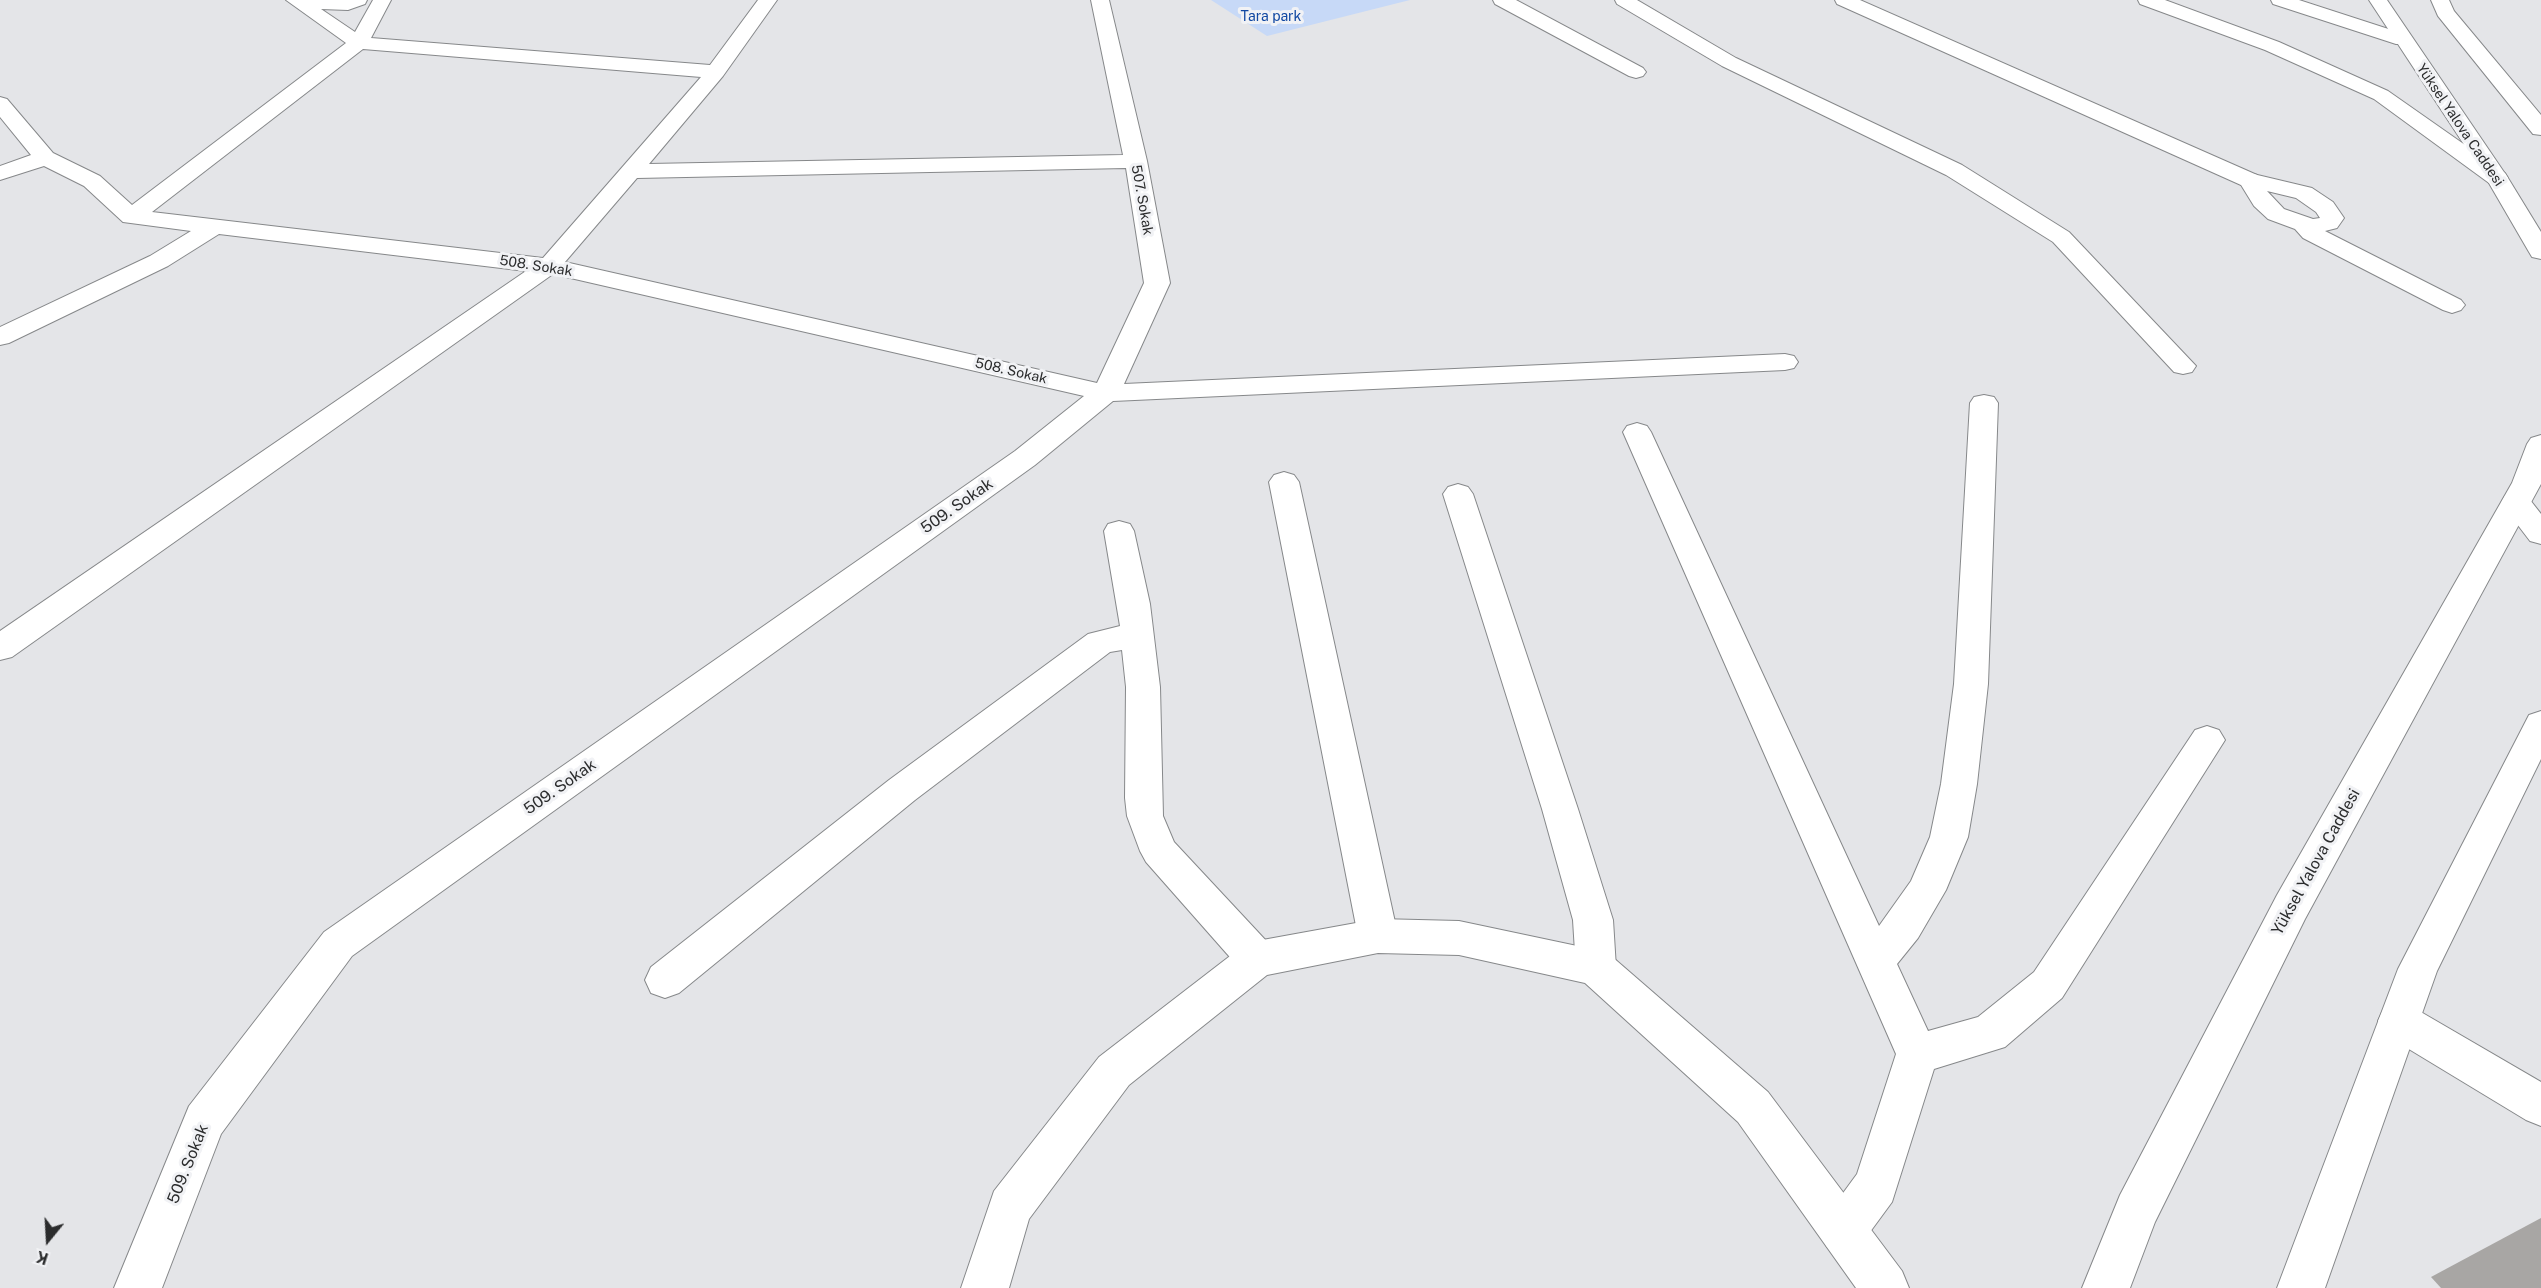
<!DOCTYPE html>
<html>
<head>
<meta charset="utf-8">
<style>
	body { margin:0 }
	#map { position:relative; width:2541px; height:1288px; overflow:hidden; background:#e4e5e8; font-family:"Public Sans",sans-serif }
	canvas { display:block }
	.north { position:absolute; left:18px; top:1210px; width:60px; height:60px; -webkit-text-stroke:4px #f1f2f5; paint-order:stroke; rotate:198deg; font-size:16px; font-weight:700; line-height:24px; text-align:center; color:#2b2c2d }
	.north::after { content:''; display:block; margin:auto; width:21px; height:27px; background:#2b2c2d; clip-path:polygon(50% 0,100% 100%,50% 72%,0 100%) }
</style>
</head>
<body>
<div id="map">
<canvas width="2541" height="1288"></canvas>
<div class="north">K</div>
</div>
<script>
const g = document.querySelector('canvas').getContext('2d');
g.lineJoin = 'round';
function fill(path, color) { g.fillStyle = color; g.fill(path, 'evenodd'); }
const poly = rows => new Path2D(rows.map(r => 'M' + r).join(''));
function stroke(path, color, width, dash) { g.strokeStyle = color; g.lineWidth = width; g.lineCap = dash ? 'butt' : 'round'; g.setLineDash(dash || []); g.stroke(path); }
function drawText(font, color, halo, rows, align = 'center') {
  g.font = font + ' "Public Sans",sans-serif'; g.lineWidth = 6; g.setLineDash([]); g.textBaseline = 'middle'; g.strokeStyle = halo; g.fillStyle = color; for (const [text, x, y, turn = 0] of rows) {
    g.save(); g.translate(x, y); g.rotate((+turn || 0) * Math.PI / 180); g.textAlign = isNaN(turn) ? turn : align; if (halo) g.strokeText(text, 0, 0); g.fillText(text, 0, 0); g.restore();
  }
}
const green = poly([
	[1211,0,1410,0,1267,36]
]);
const building = poly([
	[2541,1218,2541,1288,2441,1288,2431,1277]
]);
const service = poly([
	[2138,0,2165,0,2279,42,2388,91,2505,173,2508,178,2505,183,2497,185,2489,183,2374,99,2265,50,2140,4,2138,0],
	[2249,173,2312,188,2333,202,2344,218,2337,228,2325,231,2461,300,2465,305,2461,310,2452,313,2443,310,2303,238,2295,229,2268,219,2254,206,2238,180,2241,175,2249,173],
	[2267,191,2296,198,2316,212,2320,218,2313,219,2284,209,2267,191],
	[1984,395,1994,397,1998,403,1988,684,1977,784,1968,837,1946,890,1918,938,1897,964,1928,1031,1978,1017,2034,972,2195,730,2207,726,2219,730,2225,740,2062,998,2005,1047,1934,1069,1892,1202,1859,1247,1843,1254,1827,1247,1820,1231,1827,1215,1857,1174,1896,1054,1623,432,1627,426,1637,423,1647,426,1651,432,1879,926,1911,881,1930,837,1941,784,1954,684,1970,403,1974,397,1984,395],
	[1284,472,1294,475,1299,482,1398,936,1392,948,1378,953,1364,948,1358,936,1269,482,1274,475,1284,472],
	[1458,484,1468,487,1473,494,1578,809,1613,920,1616,968,1610,981,1596,986,1582,981,1576,968,1573,920,1542,809,1443,494,1448,487,1458,484],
	[1119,521,1130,524,1134,531,1150,604,1160,687,1163,816,1174,842,1271,946,1277,959,1271,972,1257,977,1243,972,1146,862,1140,851,1127,816,1125,798,1126,687,1122,650,1110,652,915,800,679,993,665,998,651,993,645,980,651,967,889,780,1088,634,1120,626,1104,531,1108,524,1119,521],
	[2399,1002,2414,1008,2541,1082,2541,1126,2526,1120,2384,1034,2378,1021,2384,1008,2399,1002]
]);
const minor = poly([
	[286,0,367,0,365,4,348,10,321,9,355,32,373,0,391,0,371,38,710,65,758,0,777,0,723,76,649,164,1123,155,1091,0,1109,0,1147,161,1170,283,1124,384,1785,354,1794,356,1798,362,1794,368,1785,370,1113,401,1035,465,352,956,221,1134,162,1288,114,1288,189,1106,324,932,1015,451,1084,396,553,274,12,657,0,660,0,631,526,271,219,234,168,266,9,343,0,345,0,327,150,256,191,231,123,222,84,186,44,166,0,180,0,166,31,155,0,117,0,97,7,99,53,153,100,176,132,205,346,43,286,0],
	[363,49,701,77,543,258,152,212,363,49],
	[1126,168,1144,283,1097,383,565,262,637,178,1126,168],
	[1493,0,1516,0,1643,68,1646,72,1643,76,1636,78,1629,76,1495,4,1493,0],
	[1615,0,1637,0,1736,58,1962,165,2069,232,2196,366,2192,372,2183,374,2174,372,2053,242,1946,175,1722,66,1617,4,1615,0],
	[1835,0,1860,0,2257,175,2260,180,2257,185,2249,187,2241,185,1837,4,1835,0],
	[2271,0,2299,0,2410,36,2413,40,2410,44,2396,44,2273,4,2271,0],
	[2516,493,2527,496,2541,514,2541,544,2530,541,2501,503,2505,496,2516,493],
	[1378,919,1459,921,1596,950,1610,955,1768,1092,1902,1271,1909,1288,1856,1288,1738,1122,1585,983,1459,955,1378,953,1267,975,1129,1085,1029,1219,1009,1288,961,1288,994,1191,1099,1057,1243,946,1257,941,1378,919]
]);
const secondary = poly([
	[2369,0,2387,0,2508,178,2541,232,2541,259,2532,257,2529,252,2486,178,2369,0],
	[2431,0,2449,0,2454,11,2541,115,2541,135,2533,134,2438,16,2431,0],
	[2541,435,2541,484,2305,919,2155,1222,2130,1288,2082,1288,2120,1195,2277,895,2512,483,2527,444,2531,438,2541,435],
	[2541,711,2541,759,2437,971,2325,1288,2277,1288,2398,969,2529,715,2541,711]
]);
const farParknames = [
	["Tara park",1271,17]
];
const farStreetnames = [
	["Yüksel Yalova Caddesi",2460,125,56],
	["507. Sokak",1142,200,80],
	["508. Sokak",536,266,9],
	["508. Sokak",1011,371,13]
];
const streetNames = [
	["509. Sokak",957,506,-35],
	["509. Sokak",560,787,-35],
	["Yüksel Yalova Caddesi",2316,862,-61],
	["509. Sokak",188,1164,-68]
];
fill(green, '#c7d9f7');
fill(building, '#a8a6a4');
stroke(service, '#86888a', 2);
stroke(minor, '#86888a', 2);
stroke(secondary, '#86888a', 2);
fill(service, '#fff');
fill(minor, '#fff');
fill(secondary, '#fff');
drawText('14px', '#1148a2', '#f1f2f5', farParknames);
drawText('14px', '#2b2c2d', '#f1f2f5', farStreetnames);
drawText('16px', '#2b2c2d', '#f1f2f5', streetNames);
</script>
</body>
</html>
